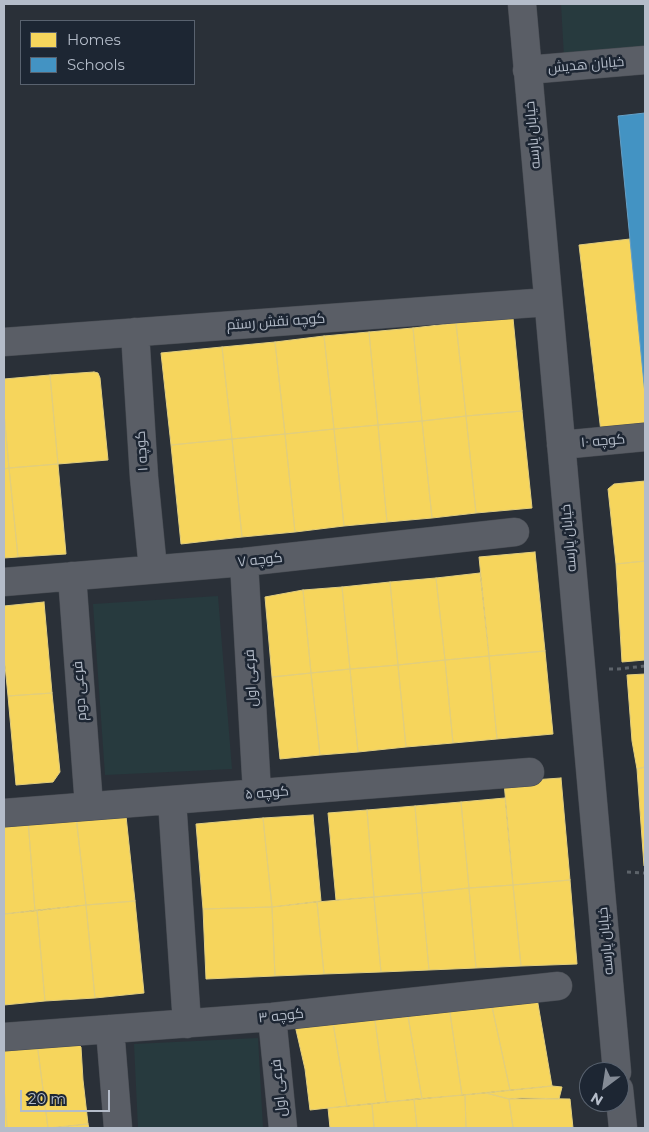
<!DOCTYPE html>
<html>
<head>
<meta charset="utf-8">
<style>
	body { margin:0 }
	#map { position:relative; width:649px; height:1132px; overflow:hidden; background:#2a3038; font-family:Montserrat,sans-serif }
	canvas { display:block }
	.frame { position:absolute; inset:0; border:5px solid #b4bcc9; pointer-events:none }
	.legend { position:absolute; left:20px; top:20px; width:175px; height:65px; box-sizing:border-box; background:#1d2633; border:1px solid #59626f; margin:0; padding:6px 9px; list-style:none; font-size:15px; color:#b4bcc9 }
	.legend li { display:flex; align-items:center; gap:10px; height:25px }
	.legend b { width:25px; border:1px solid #59626f }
	.north { position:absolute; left:579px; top:1062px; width:50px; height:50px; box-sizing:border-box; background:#1d2633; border:1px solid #59626f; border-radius:50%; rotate:211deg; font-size:14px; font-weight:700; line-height:20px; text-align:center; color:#b4bcc9 }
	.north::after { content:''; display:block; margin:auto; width:18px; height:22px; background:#848b96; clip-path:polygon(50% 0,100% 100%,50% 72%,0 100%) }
	.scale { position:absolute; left:20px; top:1090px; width:90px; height:22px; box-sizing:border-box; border:2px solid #b4bcc9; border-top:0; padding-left:6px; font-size:15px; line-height:18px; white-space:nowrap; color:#b4bcc9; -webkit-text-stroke:4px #1d2633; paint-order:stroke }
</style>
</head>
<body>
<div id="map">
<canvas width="649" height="1132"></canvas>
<div class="frame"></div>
<ul class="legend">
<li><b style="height:14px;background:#f6d55c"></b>Homes</li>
<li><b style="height:14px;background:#4393c3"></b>Schools</li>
</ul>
<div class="north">N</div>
<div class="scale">20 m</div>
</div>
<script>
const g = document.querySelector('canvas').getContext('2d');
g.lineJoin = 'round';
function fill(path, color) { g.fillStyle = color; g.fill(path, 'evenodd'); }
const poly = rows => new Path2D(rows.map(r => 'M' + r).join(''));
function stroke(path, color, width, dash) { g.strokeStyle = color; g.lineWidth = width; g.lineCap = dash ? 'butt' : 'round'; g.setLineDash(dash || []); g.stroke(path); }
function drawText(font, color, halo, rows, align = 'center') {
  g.font = font + ' Montserrat,Cairo,sans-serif'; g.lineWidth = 5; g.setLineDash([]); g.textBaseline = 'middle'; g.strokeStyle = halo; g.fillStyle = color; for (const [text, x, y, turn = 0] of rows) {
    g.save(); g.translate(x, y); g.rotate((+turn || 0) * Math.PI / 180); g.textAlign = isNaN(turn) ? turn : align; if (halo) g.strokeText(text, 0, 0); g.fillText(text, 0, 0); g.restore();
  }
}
const green = poly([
	[561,4,645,4,645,49,564,57],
	[218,596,232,769,105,775,93,604],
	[258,1038,263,1128,138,1128,134,1044]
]);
const homes = poly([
	[630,239,645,394,645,427,601,432,579,245,630,239],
	[513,318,522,411,466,416,456,323,513,318],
	[456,323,466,416,422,421,413,328,456,323],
	[413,328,422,421,378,425,369,332,413,328],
	[369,332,378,425,334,429,324,336,369,332],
	[324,336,334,429,285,434,275,342,324,336],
	[275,342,285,434,232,439,222,347,275,342],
	[222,347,232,439,171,445,161,353,222,347],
	[94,372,98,373,100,378,108,460,58,464,50,375,94,372],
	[50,375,58,464,9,468,4,413,4,379,50,375],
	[522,411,532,508,476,513,466,416,522,411],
	[4,413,9,468,4,469,4,413],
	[466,416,476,513,432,518,422,421,466,416],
	[422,421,432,518,387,522,378,425,422,421],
	[378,425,387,522,344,526,334,429,378,425],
	[334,429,344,526,295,532,285,434,334,429],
	[285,434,295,532,242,537,232,439,285,434],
	[232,439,242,537,181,544,171,445,232,439],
	[58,464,66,554,18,557,9,468,58,464],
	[9,468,18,557,4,558,4,469,9,468],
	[645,481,645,561,616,564,608,489,614,484,645,481],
	[535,552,545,651,489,656,479,557,535,552],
	[645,561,645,660,622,662,616,564,645,561],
	[480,573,489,656,445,660,436,578,480,573],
	[436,578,445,660,398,665,390,582,436,578],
	[390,582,398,665,350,669,342,587,390,582],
	[342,587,350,669,311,673,303,590,342,587],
	[303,590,311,673,272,677,265,597,303,590],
	[44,602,52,693,8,696,4,655,4,606,44,602],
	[545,651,553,734,497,739,489,656,545,651],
	[489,656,497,739,453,743,445,660,489,656],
	[445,660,453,743,406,747,398,665,445,660],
	[398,665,406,747,358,752,350,669,398,665],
	[350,669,358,752,320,755,311,673,350,669],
	[311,673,320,755,280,759,272,677,311,673],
	[645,674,645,767,637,769,632,741,627,675,645,674],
	[52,693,60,772,53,782,16,785,8,696,52,693],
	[645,767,645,866,644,866,637,769,645,767],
	[561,778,570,880,513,885,504,782,561,778],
	[505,798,513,885,469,888,461,802,505,798],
	[461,802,469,888,422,893,415,806,461,802],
	[415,806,422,893,374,897,367,810,415,806],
	[367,810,374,897,336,900,328,813,367,810],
	[313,815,321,901,272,907,263,818,313,815],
	[76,816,126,816,135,901,86,905,76,816],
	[76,816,86,905,35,911,28,820,76,816],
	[263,818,272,907,203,909,196,824,263,818],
	[28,820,35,911,4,914,4,823,28,820],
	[570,880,577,964,521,966,513,885,570,880],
	[513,885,521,966,476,968,469,888,513,885],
	[469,888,476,968,429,970,422,893,469,888],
	[422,893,429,970,381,972,374,897,422,893],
	[374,897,381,972,324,974,317,902,374,897],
	[135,901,144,993,95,998,86,905,135,901],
	[317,902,324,974,275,976,272,907,317,902],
	[86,905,95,998,45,1001,37,910,86,905],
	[272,907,275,976,206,979,203,909,272,907],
	[37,910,45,1001,4,1005,4,914,37,910],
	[537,998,552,1086,510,1090,491,1002,537,998],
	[491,1002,510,1090,462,1095,449,1006,491,1002],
	[449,1006,462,1095,422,1099,407,1010,449,1006],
	[407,1010,422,1099,386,1102,374,1013,407,1010],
	[374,1013,386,1102,347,1106,332,1017,374,1013],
	[332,1017,347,1106,310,1110,305,1069,294,1021,332,1017],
	[72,1039,81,1047,83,1080,88,1124,48,1128,37,1043,72,1039],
	[37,1043,48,1128,7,1128,4,1087,4,1047,37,1043],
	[552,1086,562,1087,559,1099,509,1099,486,1093,552,1086],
	[4,1087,7,1128,4,1128,4,1087],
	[486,1093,509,1099,513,1128,466,1128,465,1095,486,1093],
	[465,1095,466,1128,417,1128,414,1099,465,1095],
	[521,1098,570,1099,573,1128,513,1128,509,1099,521,1098],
	[414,1099,417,1128,374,1128,372,1104,414,1099],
	[372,1104,374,1128,330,1128,328,1108,372,1104],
	[88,1124,89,1128,51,1128,88,1124]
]);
const schools = poly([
	[645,113,645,394,618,116,645,113]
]);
const path = poly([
	[609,669,618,669,645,666],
	[627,872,645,873]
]);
const minor = poly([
	[522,4,617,1072],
	[527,70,645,60],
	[135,332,144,477,153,569],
	[4,342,548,302],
	[561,445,645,437],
	[244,562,257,793],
	[72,576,89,806],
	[4,582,244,562,515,532],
	[172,800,187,1024],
	[4,813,530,772],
	[272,1017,283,1128],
	[110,1029,118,1128],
	[4,1037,272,1017,558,986],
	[619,1089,623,1128]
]);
const streetNames = [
	["خیابان هدیش",586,65,-5],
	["خیابان پارسه",533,135,-95],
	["کوچه نقش رستم",276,322,-4],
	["کوچه ۱۰",603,441,-5],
	["کوچه ۱",142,451,-94],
	["خیابان پارسه",569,538,-95],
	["کوچه ۷",260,560,-6],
	["فرعی اول",251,678,-93],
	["فرعی دوم",80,691,-94],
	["کوچه ۵",267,793,-5],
	["خیابان پارسه",606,941,-95],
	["کوچه ۳",281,1016,-6],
	["فرعی اول",279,1088,-96]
];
fill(green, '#273a3e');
fill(homes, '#f6d55c');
stroke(homes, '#e2ce7d', 1);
fill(schools, '#4393c3');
stroke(schools, '#659fc5', 1);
stroke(minor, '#484c53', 29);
stroke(path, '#5d636a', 3, [4, 4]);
stroke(minor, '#5a5e66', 28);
drawText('14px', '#b4bcc9', '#1d2633', streetNames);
</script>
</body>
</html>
